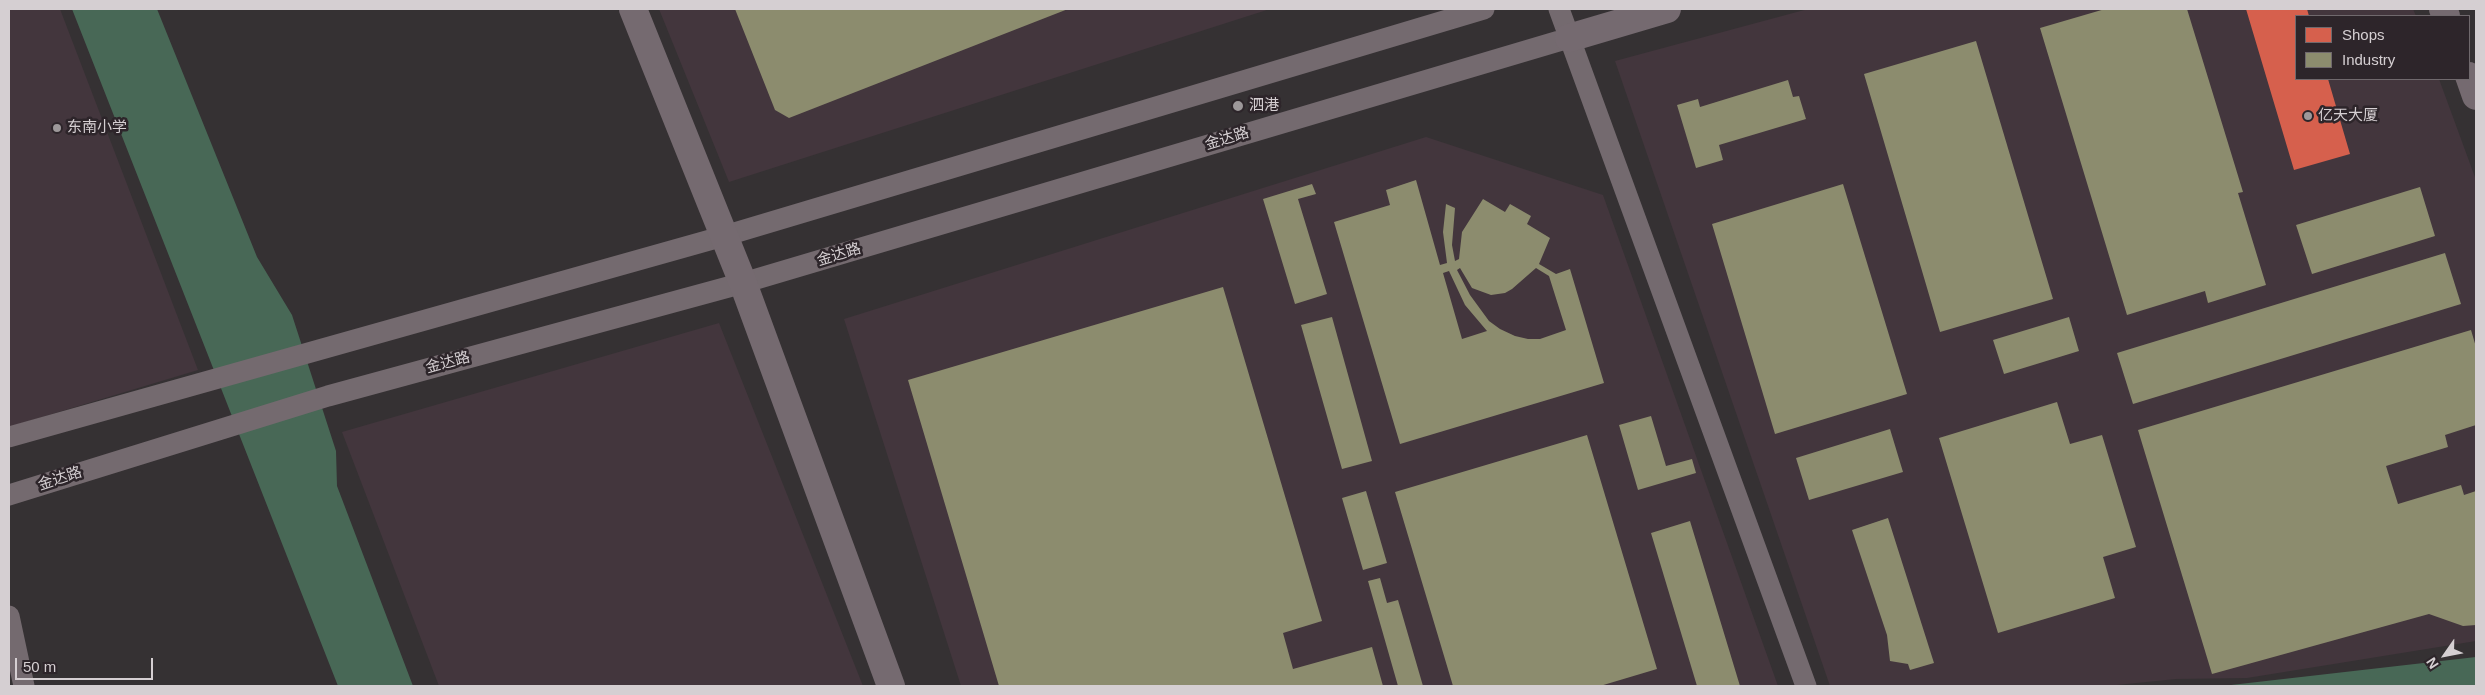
<!DOCTYPE html>
<html>
<head>
<meta charset="utf-8">
<style>
	body { margin:0 }
	#map { position:relative; width:2485px; height:695px; overflow:hidden; background:#353133; font-family:Arial,sans-serif }
	canvas { display:block }
	.frame { position:absolute; inset:0; border:10px solid #d5cfd2; pointer-events:none }
	.legend { position:absolute; left:2295px; top:15px; width:175px; height:65px; box-sizing:border-box; background:#2d252a; border:1px solid #70696d; margin:0; padding:6px 9px; list-style:none; font-size:15px; color:#d5cfd2 }
	.legend li { display:flex; align-items:center; gap:10px; height:25px }
	.legend b { width:25px; border:1px solid #70696d }
	.north { position:absolute; left:2420px; top:630px; width:50px; height:50px; -webkit-text-stroke:4px #2d252a; paint-order:stroke; rotate:237deg; font-size:14px; font-weight:700; line-height:20px; text-align:center; color:#d5cfd2 }
	.north::after { content:''; display:block; margin:auto; width:18px; height:22px; background:#d5cfd2; clip-path:polygon(50% 0,100% 100%,50% 72%,0 100%) }
	.scale { position:absolute; left:15px; top:658px; width:138px; height:22px; box-sizing:border-box; border:2px solid #d5cfd2; border-top:0; padding-left:6px; font-size:15px; line-height:18px; white-space:nowrap; color:#d5cfd2; -webkit-text-stroke:4px #2d252a; paint-order:stroke }
</style>
</head>
<body>
<div id="map">
<canvas width="2485" height="695"></canvas>
<div class="frame"></div>
<ul class="legend">
<li><b style="height:14px;background:#d6604d"></b>Shops</li>
<li><b style="height:14px;background:#8c8c6e"></b>Industry</li>
</ul>
<div class="north">N</div>
<div class="scale">50 m</div>
</div>
<script>
const g = document.querySelector('canvas').getContext('2d');
g.lineJoin = 'round';
function fill(path, color) { g.fillStyle = color; g.fill(path, 'evenodd'); }
const poly = rows => new Path2D(rows.map(r => 'M' + r).join(''));
function stroke(path, color, width, dash) { g.strokeStyle = color; g.lineWidth = width; g.lineCap = dash ? 'butt' : 'round'; g.setLineDash(dash || []); g.stroke(path); }
function drawText(font, color, halo, rows, align = 'center') {
  g.font = font + ' Arial,"Noto Sans SC",sans-serif'; g.lineWidth = 5; g.setLineDash([]); g.textBaseline = 'middle'; g.strokeStyle = halo; g.fillStyle = color; for (const [text, x, y, turn = 0] of rows) {
    g.save(); g.translate(x, y); g.rotate((+turn || 0) * Math.PI / 180); g.textAlign = isNaN(turn) ? turn : align; if (halo) g.strokeText(text, 0, 0); g.fillText(text, 0, 0); g.restore();
  }
}
const built = poly([
	[9,9,60,9,198,370,9,427],
	[659,9,1270,9,729,182],
	[1808,9,2413,9,2416,16,2296,16,2296,79,2439,79,2476,180,2476,641,2247,678,2176,679,2107,686,1830,686,1615,61],
	[1426,137,1603,195,1778,686,961,686,844,319],
	[719,323,863,686,439,686,342,432]
]);
const water = poly([
	[72,9,157,9,257,257,292,315,336,451,337,486,413,686,338,686],
	[2476,657,2476,686,2213,686,2231,685]
]);
const shops = poly([
	[2246,9,2307,9,2309,16,2296,16,2296,79,2328,79,2350,154,2294,170]
]);
const industry = poly([
	[735,9,1068,9,789,118,775,110],
	[2105,9,2187,9,2243,192,2238,193,2266,285,2208,303,2205,291,2127,315,2040,28],
	[1976,41,2053,299,1940,332,1864,74],
	[1788,80,1793,97,1799,96,1806,119,1719,145,1723,160,1696,168,1677,105,1698,99,1700,107],
	[1416,180,1440,265,1447,263,1443,232,1446,204,1455,208,1452,245,1455,261,1459,259,1462,232,1483,199,1505,212,1510,204,1531,216,1527,224,1550,238,1539,264,1556,274,1570,269,1604,383,1400,444,1334,222,1390,205,1386,190],
	[1460,268,1472,288,1491,295,1505,293,1512,289,1536,268,1549,276,1566,330,1540,339,1528,339,1515,336,1500,329,1489,321,1470,295,1457,270],
	[1449,271,1465,305,1487,331,1462,339,1443,273],
	[1312,184,1316,194,1298,199,1327,294,1295,304,1263,199],
	[1843,184,1907,394,1775,434,1712,224],
	[2420,187,2435,236,2312,274,2296,225],
	[2445,253,2461,304,2133,404,2117,353],
	[1223,287,1322,621,1283,633,1293,669,1372,647,1383,686,999,686,908,380],
	[1332,317,1372,461,1342,469,1301,325],
	[2069,317,2079,351,2004,374,1993,340],
	[2471,330,2476,347,2476,425,2445,435,2448,447,2386,466,2398,504,2461,485,2464,495,2476,491,2476,625,2463,626,2429,614,2212,674,2138,430],
	[2057,402,2070,444,2102,435,2136,547,2103,557,2115,598,1998,633,1939,438],
	[1651,416,1666,466,1692,459,1696,473,1638,490,1619,425],
	[1890,429,1903,472,1809,500,1796,458],
	[1587,435,1657,669,1600,686,1453,686,1395,492],
	[1366,491,1387,563,1363,570,1342,498],
	[1888,518,1934,663,1910,670,1908,664,1890,661,1887,635,1852,530],
	[1690,521,1740,686,1697,686,1651,533],
	[1380,578,1387,603,1398,600,1423,686,1398,686,1368,581]
]);
const minor = poly([
	[1559,9,1806,686],
	[9,437,724,236,1484,9],
	[9,495,328,396,743,283,1569,38],
	[9,616,24,686]
]);
const major = poly([
	[633,9,743,283,891,686],
	[2443,9,2446,16],
	[1569,38,1667,9],
	[2469,76,2476,96]
]);
const markers = [
	[1238,106,6,"#9d989a"],
	[2308,116,5,"#9d989a"],
	[57,128,5,"#9d989a"]
];
const poiNames = [
	["泗港",1249,106],
	["亿天大厦",2318,116],
	["东南小学",67,128]
];
const streetNames = [
	["金达路",1227,139,-17],
	["金达路",839,255,-17],
	["金达路",448,363,-15],
	["金达路",60,479,-18]
];
fill(built, '#43363d');
fill(water, '#486856');
fill(shops, '#d6604d');
fill(industry, '#8c8c6e');
stroke(minor, '#746a6f', 21);
stroke(major, '#756a70', 28);
for (const [x, y, r, color] of markers) { const dot = new Path2D(); dot.arc(x, y, r, 0, 2 * Math.PI); g.fillStyle = color; g.fill(dot); stroke(dot, '#2d252a', 2); }
drawText('15px', '#d5cfd2', '#2d252a', poiNames, 'left');
drawText('15px', '#d5cfd2', '#2d252a', streetNames);
</script>
</body>
</html>
